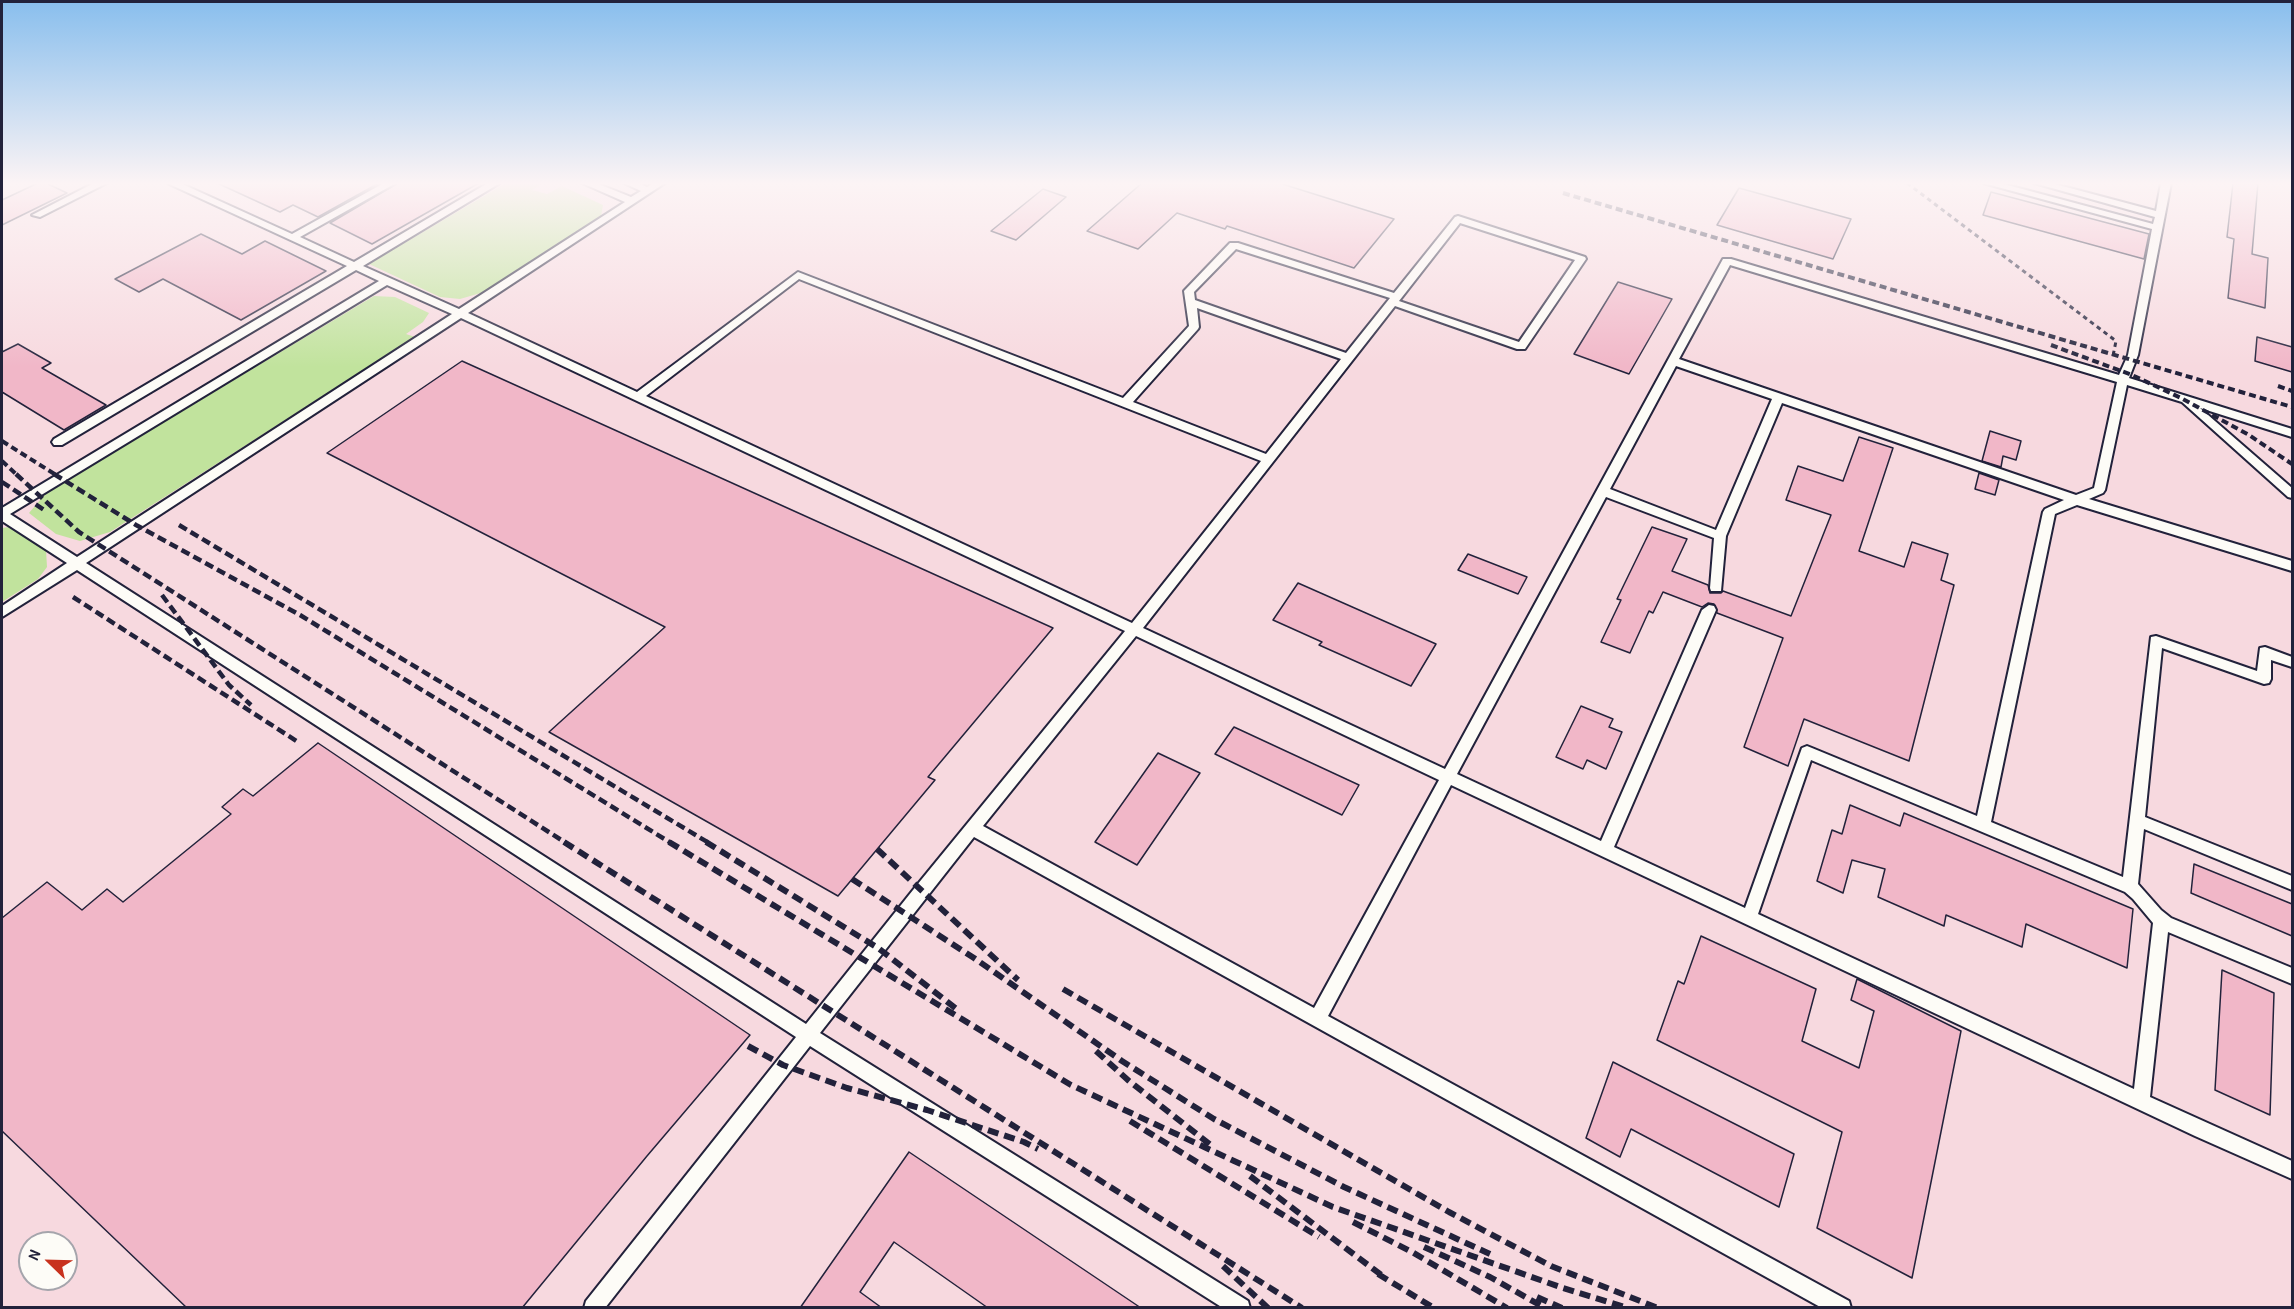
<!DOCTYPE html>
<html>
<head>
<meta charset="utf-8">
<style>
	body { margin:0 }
	#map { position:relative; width:2294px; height:1309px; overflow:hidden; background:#f9e7e9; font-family:"Patrick Hand",sans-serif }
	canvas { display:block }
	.frame { position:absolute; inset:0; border:3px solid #22223b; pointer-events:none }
	.north { position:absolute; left:18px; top:1231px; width:60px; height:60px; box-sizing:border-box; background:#fdfcf7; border:2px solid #a5a5ac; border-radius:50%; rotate:293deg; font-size:16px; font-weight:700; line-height:24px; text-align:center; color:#22223b }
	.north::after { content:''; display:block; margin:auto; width:21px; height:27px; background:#c8321e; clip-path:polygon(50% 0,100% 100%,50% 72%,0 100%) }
</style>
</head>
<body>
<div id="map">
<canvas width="2294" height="1309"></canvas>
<div class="frame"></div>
<div class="north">N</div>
</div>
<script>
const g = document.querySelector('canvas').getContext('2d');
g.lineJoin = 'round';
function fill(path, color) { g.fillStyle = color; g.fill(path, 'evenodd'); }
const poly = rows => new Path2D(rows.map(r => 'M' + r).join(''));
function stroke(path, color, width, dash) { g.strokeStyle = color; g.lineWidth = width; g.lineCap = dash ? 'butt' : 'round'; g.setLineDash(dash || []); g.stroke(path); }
const built = poly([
	[2,183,2292,183,2292,1307,2,1308],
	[30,1243,66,1243,66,1279,30,1279]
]);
const green = poly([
	[506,183,543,183,532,190,547,194,562,186,603,205,601,216,484,292,460,299,440,297,369,264],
	[374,296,395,297,429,313,423,322,406,334,415,337,110,532,80,541,56,534,29,513,47,492],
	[9,527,46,550,47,567,38,579,2,602,2,528]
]);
const building = poly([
	[38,183,46,183,67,193,2,225,2,200,38,183],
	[217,183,379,183,318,217,293,205,280,212,217,183],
	[398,183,479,183,372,244,330,223,398,183],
	[1142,183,1279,183,1394,219,1354,268,1227,226,1225,229,1177,213,1138,249,1087,231,1142,183],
	[2233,183,2258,183,2252,254,2268,258,2265,308,2228,298,2234,239,2227,237,2233,183],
	[1739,188,1851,219,1833,259,1717,225,1739,188],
	[1043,189,1066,197,1016,240,991,231,1043,189],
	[1991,192,2149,234,2144,259,1983,215,1991,192],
	[201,234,242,254,265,241,326,271,241,320,163,279,139,292,115,279,201,234],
	[1618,282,1672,299,1629,374,1574,354,1618,282],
	[2257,337,2292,347,2292,372,2255,361,2257,337],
	[18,344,51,363,42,368,106,405,64,430,2,392,2,352,18,344],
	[462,361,1053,628,928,777,935,780,838,896,549,732,665,627,327,453,462,361],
	[1990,431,2021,441,2016,460,2003,456,2001,467,1982,461,1990,431],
	[1859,437,1893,448,1859,551,1904,567,1912,542,1948,554,1941,580,1954,585,1909,761,1804,719,1788,766,1744,747,1783,638,1717,613,1714,604,1708,603,1702,607,1663,592,1653,613,1649,611,1630,653,1601,642,1621,600,1617,599,1652,527,1687,539,1672,571,1708,585,1710,593,1721,593,1723,591,1791,616,1831,515,1786,500,1798,466,1843,481,1859,437],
	[1979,473,1999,480,1995,495,1975,489,1979,473],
	[1468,554,1527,577,1518,594,1458,570,1468,554],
	[1298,583,1436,644,1411,686,1319,645,1322,642,1273,620,1298,583],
	[1581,706,1613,719,1609,727,1622,732,1606,769,1587,760,1583,769,1556,757,1581,706],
	[1234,727,1359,785,1342,815,1215,754,1234,727],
	[318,743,750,1035,647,1156,522,1308,187,1308,2,1131,2,918,47,882,82,910,107,889,123,902,231,814,222,807,243,789,253,796,318,743],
	[1158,753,1200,773,1137,865,1095,842,1158,753],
	[1850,805,1900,826,1904,813,2133,909,2127,968,2026,924,2022,947,1946,915,1944,926,1878,897,1885,869,1852,860,1843,893,1817,881,1832,830,1842,834,1850,805],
	[2194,864,2292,904,2292,936,2191,893,2194,864],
	[1701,936,1816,989,1802,1041,1859,1068,1874,1011,1851,1000,1857,979,1961,1031,1912,1278,1817,1228,1842,1132,1657,1040,1678,981,1684,984,1701,936],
	[2222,970,2274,993,2270,1115,2215,1090,2222,970],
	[1613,1062,1794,1154,1779,1207,1631,1129,1620,1157,1586,1138,1613,1062],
	[909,1152,1141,1308,988,1308,894,1242,860,1292,882,1308,800,1308,909,1152]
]);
const path = poly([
	[1907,183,2116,341,2113,356]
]);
const service = poly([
	[94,183,107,183,40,217,32,215,94,183],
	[167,183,180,183,292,234,384,183,396,183,300,237,354,262,488,183,500,183,363,266,459,309,625,202,582,183,596,183,631,197,641,191,624,183,638,183,647,187,653,183,665,183,468,313,637,392,798,272,1123,398,1189,326,1184,291,1230,243,1238,243,1394,293,1455,217,1458,216,1585,257,1586,259,1525,349,1517,349,1395,306,1143,628,1445,769,1723,259,1731,259,2119,375,2128,355,2152,229,1983,183,2000,183,2153,224,2155,217,2034,183,2051,183,2156,211,2161,183,2171,183,2138,355,2129,378,2292,429,2292,437,2200,408,2292,488,2292,498,2288,497,2182,402,2127,385,2105,490,2103,493,2089,499,2292,561,2292,571,2077,505,2055,514,1991,822,2123,877,2151,637,2156,636,2257,671,2260,648,2265,647,2292,657,2292,667,2271,660,2271,679,2269,683,2264,684,2162,648,2145,817,2292,876,2292,890,2144,829,2138,884,2161,910,2171,918,2292,968,2292,984,2168,932,2150,1097,2292,1161,2292,1179,2195,1136,1451,785,1328,1016,1849,1301,1851,1308,1822,1308,974,837,820,1033,1248,1301,1250,1308,1223,1308,810,1046,605,1308,584,1308,586,1301,796,1037,77,570,2,617,2,606,67,563,2,521,2,508,379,281,356,270,62,445,54,445,52,442,54,439,347,266,167,183],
	[1460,223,1575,260,1519,342,1399,301,1460,223],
	[1236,249,1390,298,1346,353,1195,300,1194,292,1236,249],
	[1730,265,2117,382,2094,488,2076,495,1679,359,1730,265],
	[799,279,1261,461,1132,623,646,396,799,279],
	[387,285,452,314,77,557,10,514,387,285],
	[1197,308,1341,359,1266,454,1133,402,1198,329,1199,327,1197,308],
	[461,318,1125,631,917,885,806,1024,86,563,461,318],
	[1676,366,1772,399,1716,530,1610,489,1676,366],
	[1782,403,2064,500,2045,509,2043,512,1977,816,1812,748,1807,746,1802,748,1745,908,1614,847,1716,610,1714,606,1709,605,1702,610,1601,841,1457,774,1606,497,1714,538,1710,588,1711,591,1721,591,1726,536,1782,403],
	[1136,636,1439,780,1314,1008,983,826,1136,636],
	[1811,760,2125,892,2133,899,2153,923,2134,1089,1758,914,1811,760]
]);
const railFar2 = poly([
	[1563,193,2292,407],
	[2051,345,2132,375,2181,398,2249,435,2292,464],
	[2278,386,2292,391],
	[2,441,56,475],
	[2,461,17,475]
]);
const railFar1 = poly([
	[16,474,79,532,566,843],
	[54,474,136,525,300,615,671,843],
	[2,482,44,510],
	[179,525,709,843],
	[162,595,229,685,251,705],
	[73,597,298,742]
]);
const rail = poly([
	[564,842,1302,1308],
	[669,842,1071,1085,1333,1207,1563,1288,1628,1308],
	[706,842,878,948,958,1010],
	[877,849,1018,980],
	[852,879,974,958,1122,1061,1214,1119,1344,1187,1490,1254],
	[1063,989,1449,1212,1551,1266,1658,1308],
	[748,1046,783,1065,847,1088,927,1110,1024,1142,1038,1149],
	[1096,1051,1129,1081,1212,1146],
	[1130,1121,1319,1237],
	[1250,1176,1384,1277],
	[1353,1222,1412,1252,1507,1308],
	[1424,1247,1490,1277,1545,1308],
	[1223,1266,1268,1308],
	[1378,1274,1434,1308],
	[1537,1297,1562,1308]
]);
fill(built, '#f7d9df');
fill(green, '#c1e39d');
fill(building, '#f1b7c8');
stroke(building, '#22223b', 1.5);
stroke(service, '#22223b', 4);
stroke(path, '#22223b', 3, [4.5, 4]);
fill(service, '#fdfcf7');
stroke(railFar2, '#22223b', 4, [7, 4]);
stroke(railFar1, '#22223b', 4.5, [9, 4.5]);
stroke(rail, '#22223b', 6, [11, 6]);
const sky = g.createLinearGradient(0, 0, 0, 367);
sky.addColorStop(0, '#88beed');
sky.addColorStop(0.5, '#fcf4f5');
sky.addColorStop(1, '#fcf4f500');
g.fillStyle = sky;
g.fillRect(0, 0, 2294, 367);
</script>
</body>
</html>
